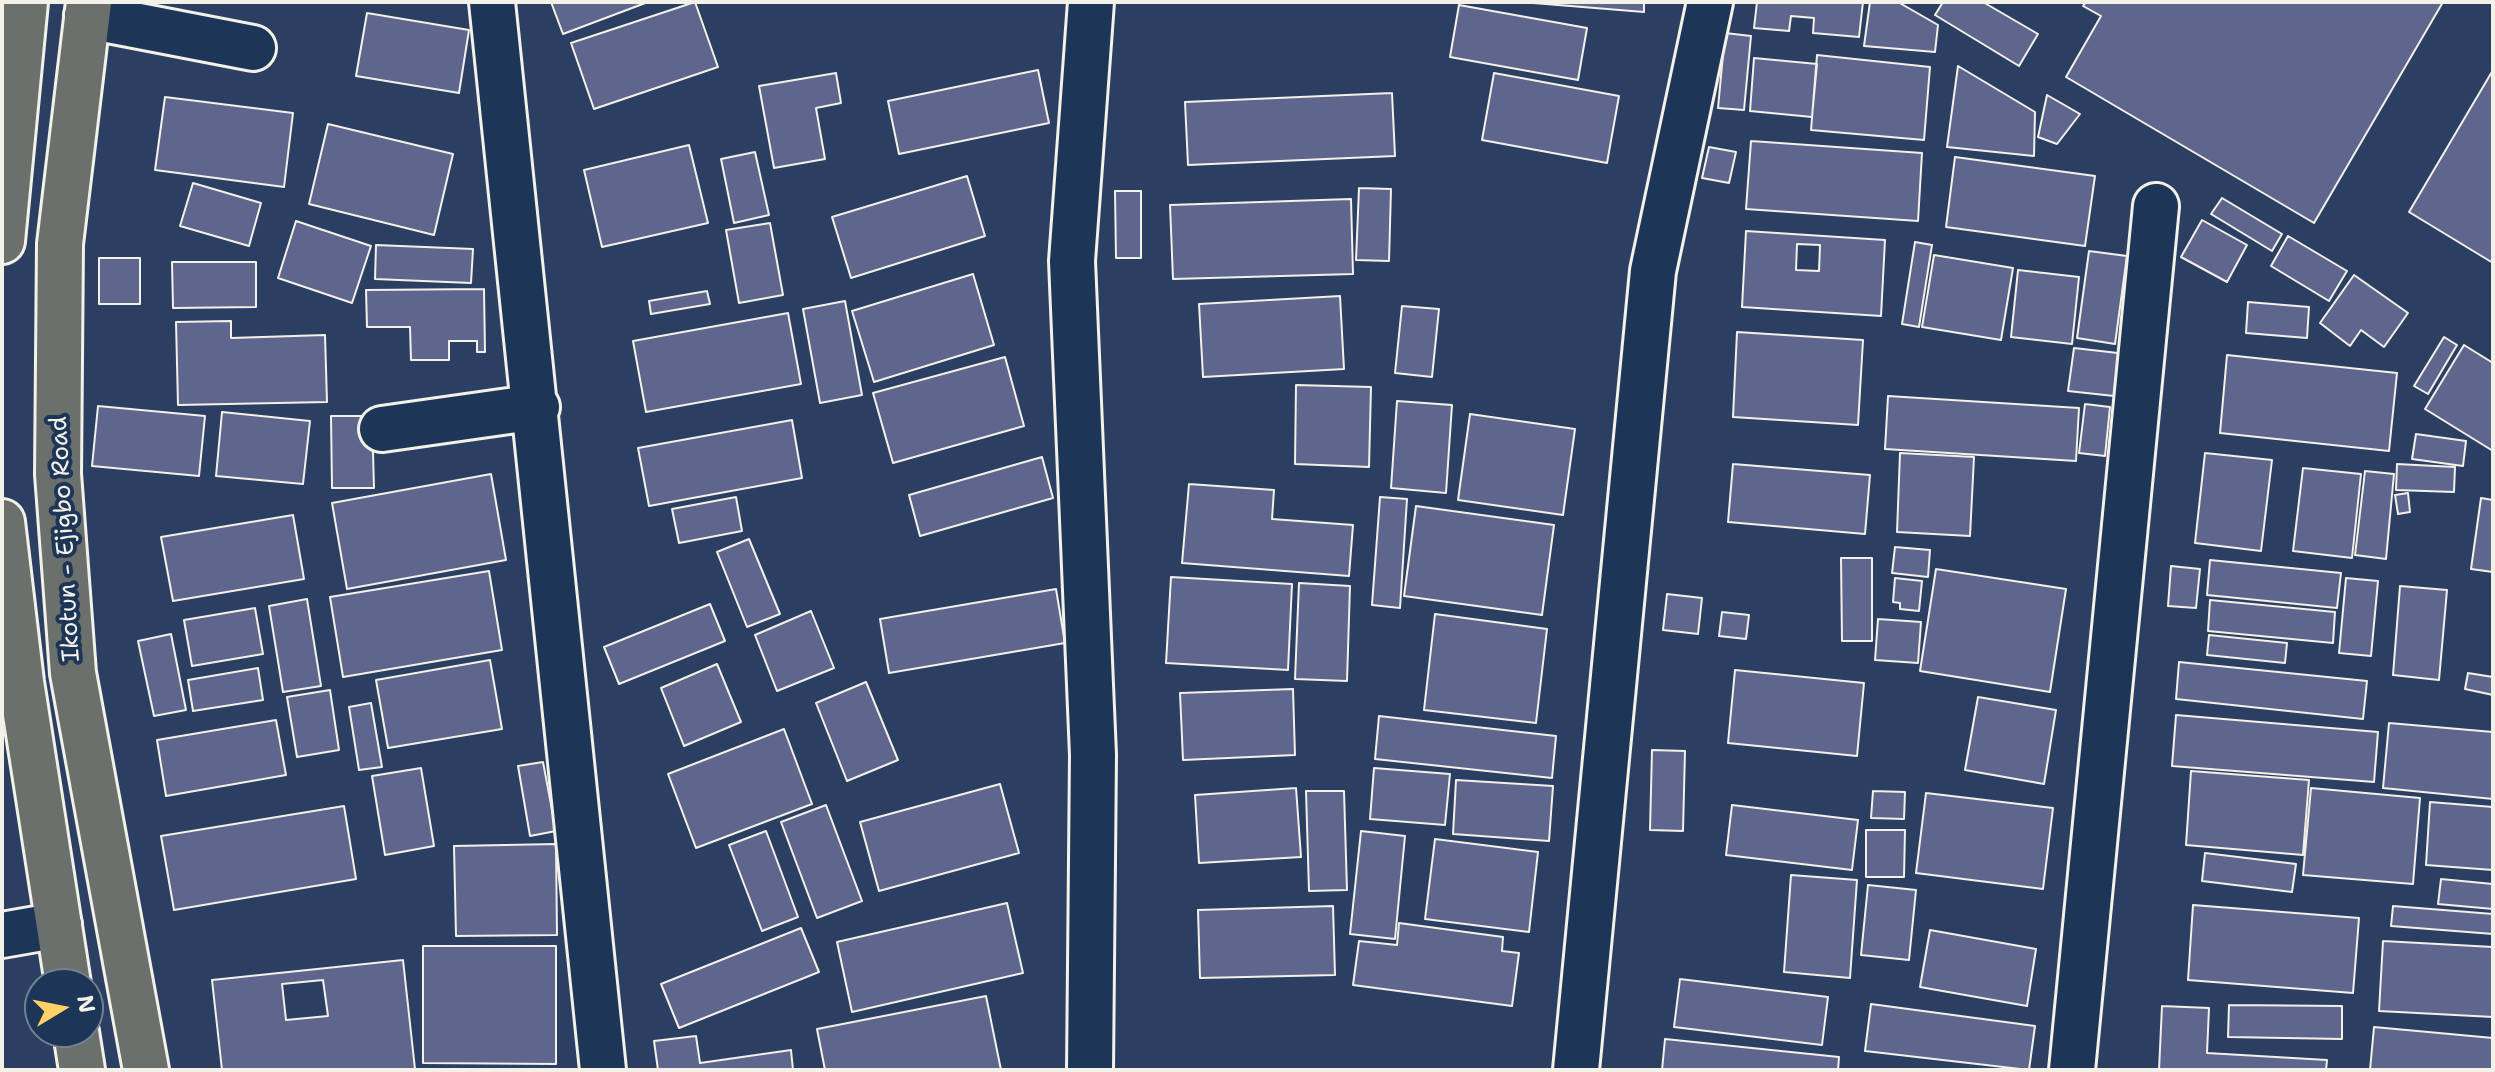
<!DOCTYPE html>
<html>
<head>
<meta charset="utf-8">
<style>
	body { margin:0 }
	#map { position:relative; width:2495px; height:1072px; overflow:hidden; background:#2a3f62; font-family:"Shantell Sans",sans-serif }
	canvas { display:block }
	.frame { position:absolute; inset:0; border:4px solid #f4f1e8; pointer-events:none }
	.north { position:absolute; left:24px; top:968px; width:80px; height:80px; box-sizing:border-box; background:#1d3557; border:2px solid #738091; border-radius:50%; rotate:80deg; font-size:22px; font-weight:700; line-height:32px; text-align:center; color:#f4f1e8 }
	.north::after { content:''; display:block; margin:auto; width:28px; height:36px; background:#ffd166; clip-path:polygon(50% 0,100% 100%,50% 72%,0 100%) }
</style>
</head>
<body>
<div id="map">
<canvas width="2495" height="1072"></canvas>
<div class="frame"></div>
<div class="north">N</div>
</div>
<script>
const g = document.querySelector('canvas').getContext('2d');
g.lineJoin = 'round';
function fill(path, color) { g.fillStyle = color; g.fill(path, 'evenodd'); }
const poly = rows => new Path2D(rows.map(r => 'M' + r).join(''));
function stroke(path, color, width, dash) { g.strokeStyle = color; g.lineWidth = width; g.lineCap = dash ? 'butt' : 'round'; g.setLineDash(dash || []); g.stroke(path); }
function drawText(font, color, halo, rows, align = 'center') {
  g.font = font + ' "Shantell Sans",sans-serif'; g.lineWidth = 8; g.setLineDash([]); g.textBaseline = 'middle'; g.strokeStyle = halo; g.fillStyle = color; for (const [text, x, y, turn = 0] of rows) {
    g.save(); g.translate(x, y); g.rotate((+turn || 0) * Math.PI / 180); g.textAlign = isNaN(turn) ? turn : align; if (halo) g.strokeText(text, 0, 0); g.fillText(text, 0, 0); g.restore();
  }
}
const building = poly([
	[551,2,648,2,563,34,551,2],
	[695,2,718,67,594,109,571,43,695,2],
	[1521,2,1644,2,1644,12,1521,2],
	[1757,2,1863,2,1859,37,1813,33,1814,18,1791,16,1789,31,1754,28,1757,2],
	[1870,2,1898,2,1938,25,1935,52,1864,46,1870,2],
	[1943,2,1983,2,2038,34,2019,66,1935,15,1943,2],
	[2086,2,2443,2,2314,223,2066,77,2101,16,2083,6,2086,2],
	[1459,5,1587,28,1578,80,1450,57,1459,5],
	[367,13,469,30,459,93,356,76,367,13],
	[1725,33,1751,36,1744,110,1718,108,1725,33],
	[1817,55,1930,67,1924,140,1811,130,1817,55],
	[1754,58,1817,64,1812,117,1750,111,1754,58],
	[1958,66,2035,112,2034,156,1947,147,1958,66],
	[1038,70,1049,123,899,154,888,101,1038,70],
	[2493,70,2493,263,2409,212,2493,70],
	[836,73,841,103,816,108,825,159,774,168,759,86,836,73],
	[1494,73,1619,96,1607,163,1482,140,1494,73],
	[1392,93,1395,156,1188,165,1185,102,1392,93],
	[2047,95,2080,114,2057,144,2038,137,2047,95],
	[165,97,293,113,284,187,155,170,165,97],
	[328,124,453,154,434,235,309,204,328,124],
	[1751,141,1922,153,1918,221,1746,209,1751,141],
	[689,145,708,223,602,247,584,170,689,145],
	[1709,147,1736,152,1729,183,1702,178,1709,147],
	[755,152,769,215,734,223,721,159,755,152],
	[1955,157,2095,176,2085,246,1946,227,1955,157],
	[967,176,985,236,851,278,832,217,967,176],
	[193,183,261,203,249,246,180,226,193,183],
	[1359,188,1391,189,1389,261,1356,260,1359,188],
	[1115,191,1141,191,1141,258,1116,258,1115,191],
	[2222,198,2282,234,2272,251,2211,214,2222,198],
	[1351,199,1353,274,1173,279,1170,205,1351,199],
	[2202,220,2247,245,2227,282,2181,257,2202,220],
	[296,221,371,246,352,303,278,278,296,221],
	[770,223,783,295,739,303,726,230,770,223],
	[1746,231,1885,240,1881,316,1742,307,1746,231],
	[1797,244,1820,245,1819,271,1796,270,1797,244],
	[2288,236,2347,271,2329,301,2271,266,2288,236],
	[1915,242,1932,245,1919,327,1902,324,1915,242],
	[376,245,473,249,471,283,375,279,376,245],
	[2089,251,2127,256,2115,344,2077,338,2089,251],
	[1934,255,2013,268,2001,340,1922,327,1934,255],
	[99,258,140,258,140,304,99,304,99,258],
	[172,262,256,262,256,307,173,308,172,262],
	[2018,270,2079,277,2072,344,2011,337,2018,270],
	[973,274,994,345,874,382,852,311,973,274],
	[2354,275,2408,313,2384,347,2361,330,2350,346,2320,323,2354,275],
	[484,289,485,352,477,352,477,341,449,341,449,360,411,360,410,327,367,327,366,290,484,289],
	[707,291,710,304,651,314,649,301,707,291],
	[1340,296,1344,369,1203,377,1199,304,1340,296],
	[845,301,862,395,820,403,803,309,845,301],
	[2248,302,2309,307,2307,338,2246,333,2248,302],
	[1402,306,1439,309,1432,377,1395,373,1402,306],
	[788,313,801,384,646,412,633,341,788,313],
	[231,321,231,338,325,335,327,402,178,405,176,322,231,321],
	[1737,332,1863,340,1858,425,1733,417,1737,332],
	[2444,337,2457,345,2428,394,2414,386,2444,337],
	[2464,345,2493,363,2493,451,2425,409,2464,345],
	[2074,348,2118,353,2114,396,2068,391,2074,348],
	[2227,355,2397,373,2389,451,2220,433,2227,355],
	[1005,357,1024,426,893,463,873,393,1005,357],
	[1296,385,1371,387,1369,467,1295,464,1296,385],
	[1888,396,2079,408,2076,461,1885,449,1888,396],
	[1397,401,1452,405,1446,493,1391,488,1397,401],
	[2085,404,2110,407,2105,456,2079,453,2085,404],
	[98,406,205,416,199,476,92,466,98,406],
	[222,412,310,421,303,484,216,476,222,412],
	[1470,414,1575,429,1563,515,1458,500,1470,414],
	[331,416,372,416,374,488,332,488,331,416],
	[792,420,802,478,649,506,638,448,792,420],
	[2416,434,2466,441,2463,466,2412,459,2416,434],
	[1900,453,1974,457,1970,536,1897,532,1900,453],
	[2205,453,2272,460,2261,551,2195,543,2205,453],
	[1042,457,1053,498,920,536,909,495,1042,457],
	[1733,464,1870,475,1865,534,1728,522,1733,464],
	[2397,464,2455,467,2454,492,2396,490,2397,464],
	[2303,468,2361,474,2352,558,2293,551,2303,468],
	[2365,471,2394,474,2386,559,2355,555,2365,471],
	[491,474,506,560,347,589,332,503,491,474],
	[1189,484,1274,490,1272,519,1353,525,1349,576,1182,563,1189,484],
	[2408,493,2410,512,2398,514,2395,495,2408,493],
	[736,497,742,531,679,543,672,509,736,497],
	[1380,497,1407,499,1400,608,1372,605,1380,497],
	[2481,498,2493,500,2493,572,2471,569,2481,498],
	[1416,506,1554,525,1542,615,1404,596,1416,506],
	[293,515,304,579,173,601,161,537,293,515],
	[749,539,780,614,747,627,717,552,749,539],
	[1895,547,1930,550,1928,577,1892,573,1895,547],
	[1841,558,1872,558,1872,641,1842,641,1841,558],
	[2210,560,2341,573,2337,608,2207,595,2210,560],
	[2171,566,2200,569,2196,608,2168,606,2171,566],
	[1936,569,2066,589,2050,692,1920,671,1936,569],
	[489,571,502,650,343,677,330,597,489,571],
	[1171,577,1292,584,1288,670,1166,663,1171,577],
	[1895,578,1922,581,1919,611,1900,609,1900,603,1893,602,1895,578],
	[2346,578,2378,581,2371,656,2339,653,2346,578],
	[1299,583,1350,586,1347,681,1295,679,1299,583],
	[2400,586,2447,590,2439,680,2393,675,2400,586],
	[1056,589,1065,643,889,673,880,619,1056,589],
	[1667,594,1702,598,1698,634,1663,630,1667,594],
	[307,599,321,686,283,692,269,606,307,599],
	[2210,600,2335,612,2333,643,2208,631,2210,600],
	[710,604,725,641,619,684,604,647,710,604],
	[255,608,263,654,192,666,184,620,255,608],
	[811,611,834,668,777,691,755,635,811,611],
	[1722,612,1749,615,1746,639,1719,636,1722,612],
	[1435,614,1547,629,1536,723,1424,710,1435,614],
	[1878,619,1921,622,1918,663,1875,660,1878,619],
	[171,634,186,710,154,716,138,641,171,634],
	[2209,635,2287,643,2285,663,2207,655,2209,635],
	[490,660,502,729,388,748,376,680,490,660],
	[2179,662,2367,681,2363,719,2176,699,2179,662],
	[717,664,741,722,684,746,661,688,717,664],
	[258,668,263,700,193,711,188,680,258,668],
	[1735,670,1864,683,1857,756,1728,743,1735,670],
	[2468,673,2493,677,2493,695,2465,689,2468,673],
	[866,682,898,760,847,781,816,703,866,682],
	[1293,689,1295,755,1183,760,1180,693,1293,689],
	[330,690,339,750,297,757,287,697,330,690],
	[1978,697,2056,710,2044,784,1965,770,1978,697],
	[371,703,382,767,359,770,349,707,371,703],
	[2176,715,2378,732,2374,782,2172,766,2176,715],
	[1379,716,1556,736,1552,778,1375,759,1379,716],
	[276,720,286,775,166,796,157,740,276,720],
	[2389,723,2493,732,2493,799,2383,788,2389,723],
	[784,729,812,804,696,848,668,774,784,729],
	[1652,750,1685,751,1683,831,1650,830,1652,750],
	[543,762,556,831,530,836,518,766,543,762],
	[421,768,434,846,385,855,372,776,421,768],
	[1374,768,1450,774,1445,825,1370,819,1374,768],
	[2191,771,2309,780,2303,855,2186,845,2191,771],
	[1456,780,1553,786,1549,841,1453,834,1456,780],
	[1000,784,1019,853,879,891,860,822,1000,784],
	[1296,788,1301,857,1199,863,1195,795,1296,788],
	[2311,788,2420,798,2413,884,2303,875,2311,788],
	[1306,791,1344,791,1347,890,1309,891,1306,791],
	[1873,791,1905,792,1904,819,1871,818,1873,791],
	[1926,793,2053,808,2043,889,1916,873,1926,793],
	[2430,802,2493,807,2493,870,2426,865,2430,802],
	[826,805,862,901,817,918,781,822,826,805],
	[1732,805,1858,820,1852,870,1726,855,1732,805],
	[344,806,356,879,174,910,161,836,344,806],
	[1866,830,1905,830,1904,877,1866,877,1866,830],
	[766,831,798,917,762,931,729,845,766,831],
	[1361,831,1405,836,1395,939,1350,934,1361,831],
	[1435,839,1538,852,1529,932,1425,919,1435,839],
	[556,844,557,935,456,936,454,846,556,844],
	[2205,853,2296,864,2292,892,2202,881,2205,853],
	[1791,875,1857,880,1850,978,1784,972,1791,875],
	[2441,879,2493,884,2493,909,2438,904,2441,879],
	[1868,885,1916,890,1909,960,1861,955,1868,885],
	[1007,903,1023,973,852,1012,837,942,1007,903],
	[2193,905,2359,918,2353,993,2188,980,2193,905],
	[1333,906,1335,975,1200,978,1198,910,1333,906],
	[2393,906,2493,914,2493,934,2391,926,2393,906],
	[1399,923,1503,937,1502,951,1519,953,1512,1006,1353,985,1359,941,1397,945,1399,923],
	[801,928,819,972,679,1028,661,984,801,928],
	[1930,930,2036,949,2027,1006,1920,987,1930,930],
	[2383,941,2493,947,2493,1017,2379,1011,2383,941],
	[423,946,556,946,556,1064,423,1063,423,946],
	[403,960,415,1069,222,1070,212,980,403,960],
	[323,980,328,1016,286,1020,282,984,323,980],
	[1680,979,1828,997,1822,1045,1674,1027,1680,979],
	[986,996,1001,1070,825,1070,817,1029,986,996],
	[1871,1004,2035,1026,2029,1070,1865,1051,1871,1004],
	[2229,1005,2342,1006,2342,1039,2228,1037,2229,1005],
	[2162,1006,2209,1008,2207,1053,2327,1060,2326,1070,2159,1070,2162,1006],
	[2374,1027,2493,1038,2493,1070,2370,1070,2374,1027],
	[696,1036,700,1063,791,1050,793,1070,658,1070,654,1041,696,1036],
	[1665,1039,1839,1057,1838,1070,1662,1070,1665,1039]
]);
const minor = poly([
	[492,2,603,1070],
	[87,16,253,48],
	[382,429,537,407],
	[2,935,59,925],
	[1090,1070,1093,755,1072,261,1091,2],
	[1576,1070,1653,271,1710,2],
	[2072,1070,2156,206]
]);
const major = poly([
	[89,2,60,244,58,474,73,673,146,1070],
	[2,241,25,2],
	[2,522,21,682,68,984],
	[76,1032,82,1070]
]);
const streetNames = [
	["Ikotun - Ejigbo Road",66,539,-93]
];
fill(building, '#5f668d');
stroke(building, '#f4f1e8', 2);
stroke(minor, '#f4f1e8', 50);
stroke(major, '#f4f1e8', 50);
stroke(minor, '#1d3557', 44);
stroke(major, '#6b706d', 44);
drawText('24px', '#f4f1e8', '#1d3557', streetNames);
</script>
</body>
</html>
